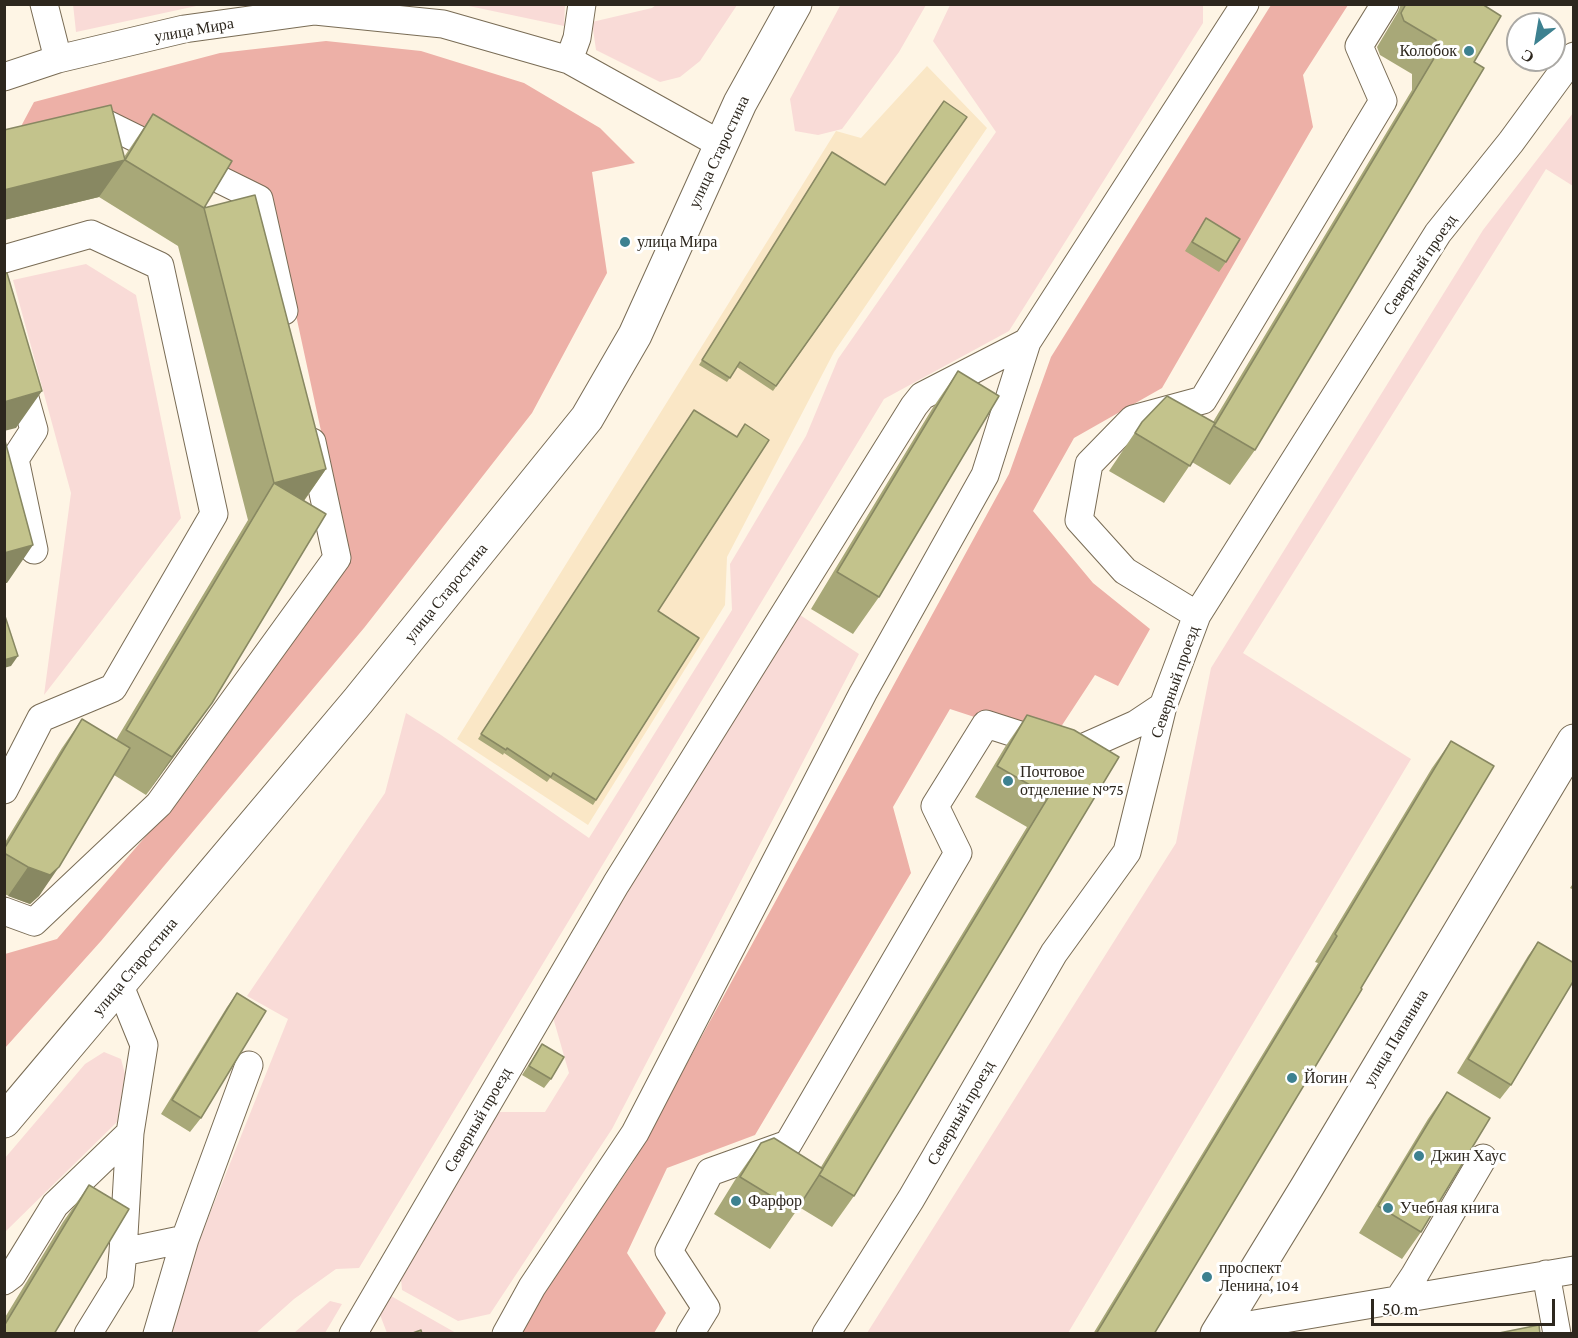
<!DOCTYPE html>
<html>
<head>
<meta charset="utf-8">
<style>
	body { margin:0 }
	#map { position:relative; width:1578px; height:1338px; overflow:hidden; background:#fef5e5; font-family:"Crimson Pro",serif }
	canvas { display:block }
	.frame { position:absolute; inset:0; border:6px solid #2d271e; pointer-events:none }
	.north { position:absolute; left:1506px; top:12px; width:60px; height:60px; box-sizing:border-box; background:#fff; border:2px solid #aba9a5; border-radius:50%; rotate:211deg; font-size:16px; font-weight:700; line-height:24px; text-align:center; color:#2d271e }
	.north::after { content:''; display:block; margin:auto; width:21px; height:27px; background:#3d8190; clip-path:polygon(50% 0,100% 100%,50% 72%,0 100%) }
	.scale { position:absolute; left:1371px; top:1299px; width:184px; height:27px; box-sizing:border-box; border:3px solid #2d271e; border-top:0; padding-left:8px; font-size:18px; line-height:21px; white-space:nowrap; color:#2d271e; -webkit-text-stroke:4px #fff; paint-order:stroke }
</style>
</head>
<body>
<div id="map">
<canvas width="1578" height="1338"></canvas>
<div class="frame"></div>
<div class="north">С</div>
<div class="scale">50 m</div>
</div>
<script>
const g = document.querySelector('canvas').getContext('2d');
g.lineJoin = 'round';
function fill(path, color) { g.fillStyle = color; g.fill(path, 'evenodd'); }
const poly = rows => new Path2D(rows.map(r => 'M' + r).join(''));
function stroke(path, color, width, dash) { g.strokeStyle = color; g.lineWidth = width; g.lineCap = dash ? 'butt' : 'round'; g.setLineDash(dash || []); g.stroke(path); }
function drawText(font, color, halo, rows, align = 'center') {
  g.font = font + ' "Crimson Pro",serif'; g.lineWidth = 6; g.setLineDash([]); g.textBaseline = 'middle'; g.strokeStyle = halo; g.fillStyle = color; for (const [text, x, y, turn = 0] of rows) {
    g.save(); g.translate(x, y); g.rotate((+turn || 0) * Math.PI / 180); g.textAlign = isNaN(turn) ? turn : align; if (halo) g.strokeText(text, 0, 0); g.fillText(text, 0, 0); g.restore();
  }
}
const built = poly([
	[927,66,987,128,834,352,727,557,725,605,588,825,457,739,836,131,861,138]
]);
const green = poly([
	[73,4,201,4,201,5,76,32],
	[841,4,926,5,899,52,842,129,818,135,795,131,790,99],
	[464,5,565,5,564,26],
	[656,5,737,5,700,61,680,77,660,82,596,50,592,22,652,8],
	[950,5,1203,5,1203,23,1009,331,884,399,359,1268,336,1269,294,1299,256,1333,168,1334,176,1298,288,1019,247,996,385,793,406,713,441,735,589,838,732,610,730,564,806,436,838,359,996,132,933,41],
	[1573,113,1573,186,1546,169,1243,653,1411,759,1068,1333,867,1333,1176,843,1211,668,1483,230],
	[86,264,136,295,181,518,44,695,71,493,13,280],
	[791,609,859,654,612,1129,490,1314,458,1321,402,1290,400,1268,487,1112,545,1112,569,1073,550,1007],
	[104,1052,121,1059,125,1074,117,1122,5,1232,5,1158,85,1064],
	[384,1292,456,1333,387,1333,377,1307],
	[330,1301,342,1304,325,1333,294,1333]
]);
const forest = poly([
	[1271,5,1348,5,1303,75,1313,127,1162,388,1074,438,1033,511,1093,583,1150,629,1118,686,1095,675,1051,742,950,709,893,807,911,873,755,1135,667,1168,627,1253,666,1313,654,1333,516,1334,633,1162,1009,474,1051,357],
	[326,41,421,51,524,83,600,128,635,163,592,172,607,273,532,413,364,628,101,941,5,1048,5,954,57,939,196,778,348,556,269,190,100,111,18,132,34,102,220,53]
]);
const minor = poly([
	[44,4,58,59],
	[569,60,577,38,582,4],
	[4,77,58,59,184,29,315,11,443,24,569,60,720,144],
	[83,126,103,122,259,199,284,311],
	[4,259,91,234,160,266,214,514,113,688,41,718,4,790],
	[4,323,34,430,15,459,34,550],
	[1197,615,1125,571,1079,520,1089,464,1133,419,1203,400,1383,101,1359,46,1385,4],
	[4,911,34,922,159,804,337,558,312,442],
	[123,1252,185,1239],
	[1546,1274,1557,1334],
	[4,1281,12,1275,55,1205,130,1133,144,1045,120,986],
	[1398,1300,1414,1276,1483,1158],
	[1219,1330,1574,1270],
	[88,1334,120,1282,123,1252,130,1133],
	[157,1334,185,1239,249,1065],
	[353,1334,616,884,914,406,922,396,1027,342,1245,4],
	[506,1334,532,1287,635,1133,863,693,985,475,1027,342],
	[690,1334,706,1308,669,1251,710,1172,788,1144,958,853,935,806,986,724,1073,752,1136,724,1163,706],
	[826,1334,911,1199,1054,953,1127,852,1163,706,1197,615,1438,233,1511,142,1574,56]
]);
const major = poly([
	[4,1121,358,701,587,418,635,335,740,103,795,4],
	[1217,1334,1307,1187,1574,741]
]);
const wall = poly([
	[1401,4,1482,4,1474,62,1255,450,1230,485,1192,462,1164,503,1109,471,1142,422,1213,422,1412,90,1412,74,1380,55,1377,47,1398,12],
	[153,114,204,208,326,469,304,501,186,740,146,795,114,775,39,896,30,904,4,894,4,844,62,748,82,719,116,740,248,520,178,246,99,197,4,220,4,130,124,157],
	[967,117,773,391,737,367,727,382,699,365,829,157,885,185],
	[1206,218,1226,262,1219,272,1185,251],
	[958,371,879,597,853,634,811,609,932,409],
	[694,410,658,611,699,638,593,805,550,778,547,782,504,753,503,755,478,739],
	[1027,715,1119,757,854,1196,832,1227,799,1207,770,1249,714,1214,735,1180,761,1143,821,1167,1027,827,975,797,1005,747],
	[1451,741,1361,988,1154,1334,1093,1334,1318,963,1315,962,1432,768],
	[1574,882,1574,890,1570,888],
	[1538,942,1511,1085,1500,1099,1457,1073,1528,956],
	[237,993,201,1118,190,1132,161,1114,227,1007],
	[542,1044,551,1079,544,1088,522,1075],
	[1447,1092,1421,1232,1402,1259,1359,1233,1428,1119],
	[89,1185,54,1334,4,1334,4,1319,63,1222]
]);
const shadedWall = poly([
	[125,160,99,197,4,220,4,190],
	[42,391,16,428,4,431,4,402],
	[326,469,300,506,274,483],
	[33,545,7,583,4,583,4,553],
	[18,656,11,666,4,668,4,660],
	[212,703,186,740,146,795,172,757],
	[28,867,59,867,39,896,30,904,8,896]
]);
const building = poly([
	[1406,4,1482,4,1501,16,1474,62,1484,68,1255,450,1214,426,1436,55,1436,40,1404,21,1401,13,1406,4],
	[944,101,967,117,776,386,740,362,730,378,702,360,832,152,885,185,944,101],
	[111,105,125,160,4,190,4,130,111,105],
	[153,114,232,161,204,208,125,160,153,114],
	[255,195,326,469,274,483,204,208,255,195],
	[1206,218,1240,239,1226,262,1192,242,1206,218],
	[4,273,7,273,42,391,4,402,4,273],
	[958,371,999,396,879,597,837,572,958,371],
	[1167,396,1215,423,1190,466,1135,433,1142,422,1167,396],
	[694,410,737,437,745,424,769,440,658,611,699,638,596,800,553,773,551,777,507,748,506,750,481,734,694,410],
	[4,437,33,545,4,553,4,437],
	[274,483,326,514,212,703,172,757,126,730,274,483],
	[4,613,18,656,4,660,4,613],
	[1027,715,1074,730,1119,757,854,1196,819,1175,1049,796,997,766,1027,715],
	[82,719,130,748,59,867,50,875,28,867,4,853,4,849,82,719],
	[1451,741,1494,766,1361,988,1362,989,1154,1334,1096,1334,1337,936,1335,934,1451,741],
	[1538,942,1574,963,1574,980,1511,1085,1468,1059,1538,942],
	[237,993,266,1011,201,1118,172,1100,237,993],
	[542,1044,564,1057,551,1079,529,1066,542,1044],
	[1447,1092,1490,1118,1421,1232,1378,1206,1447,1092],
	[774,1138,823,1169,796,1211,740,1177,761,1143,774,1138],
	[89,1185,129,1209,54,1334,7,1334,4,1332,4,1326,89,1185],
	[1539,1325,1540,1334,1494,1334,1539,1325],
	[421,1330,422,1334,410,1334,421,1330]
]);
const markers = [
	[1469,51,6,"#3d8190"],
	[625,242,6,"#3d8190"],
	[1008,781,6,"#3d8190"],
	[1292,1078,6,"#3d8190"],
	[1419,1156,6,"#3d8190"],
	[736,1201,6,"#3d8190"],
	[1388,1208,6,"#3d8190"],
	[1207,1277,6,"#3d8190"]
];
const streetNames = [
	["улица Мира",194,30,-10],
	["улица Старостина",719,152,-65],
	["Северный проезд",1420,265,-56],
	["улица Старостина",446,593,-51],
	["Северный проезд",1175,682,-71],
	["улица Старостина",135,967,-50],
	["улица Папанина",1396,1038,-59],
	["Северный проезд",961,1113,-60],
	["Северный проезд",478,1120,-60]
];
const poiNames = [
	["Колобок",1457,51,"right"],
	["улица Мира",637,242],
	["Почтовое",1020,772],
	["отделение №75",1020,790],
	["Йогин",1304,1078],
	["Джин Хаус",1431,1156],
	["Фарфор",748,1201],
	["Учебная книга",1400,1208],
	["проспект",1219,1268],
	["Ленина, 104",1219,1286]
];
fill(built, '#fae7c6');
fill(green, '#f9dbd7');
fill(forest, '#edb0a7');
stroke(minor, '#796c55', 29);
stroke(major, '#796c55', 35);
stroke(minor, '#fff', 27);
stroke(major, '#fff', 33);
fill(wall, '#a8a878');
fill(shadedWall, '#888862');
fill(building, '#c3c38c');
stroke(building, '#888862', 1.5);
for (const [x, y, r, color] of markers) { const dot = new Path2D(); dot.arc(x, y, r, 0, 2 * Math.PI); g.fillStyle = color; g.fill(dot); stroke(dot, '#fff', 2); }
drawText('16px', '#2d271e', '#fff', streetNames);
drawText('16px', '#2d271e', '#fff', poiNames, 'left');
</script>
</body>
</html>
